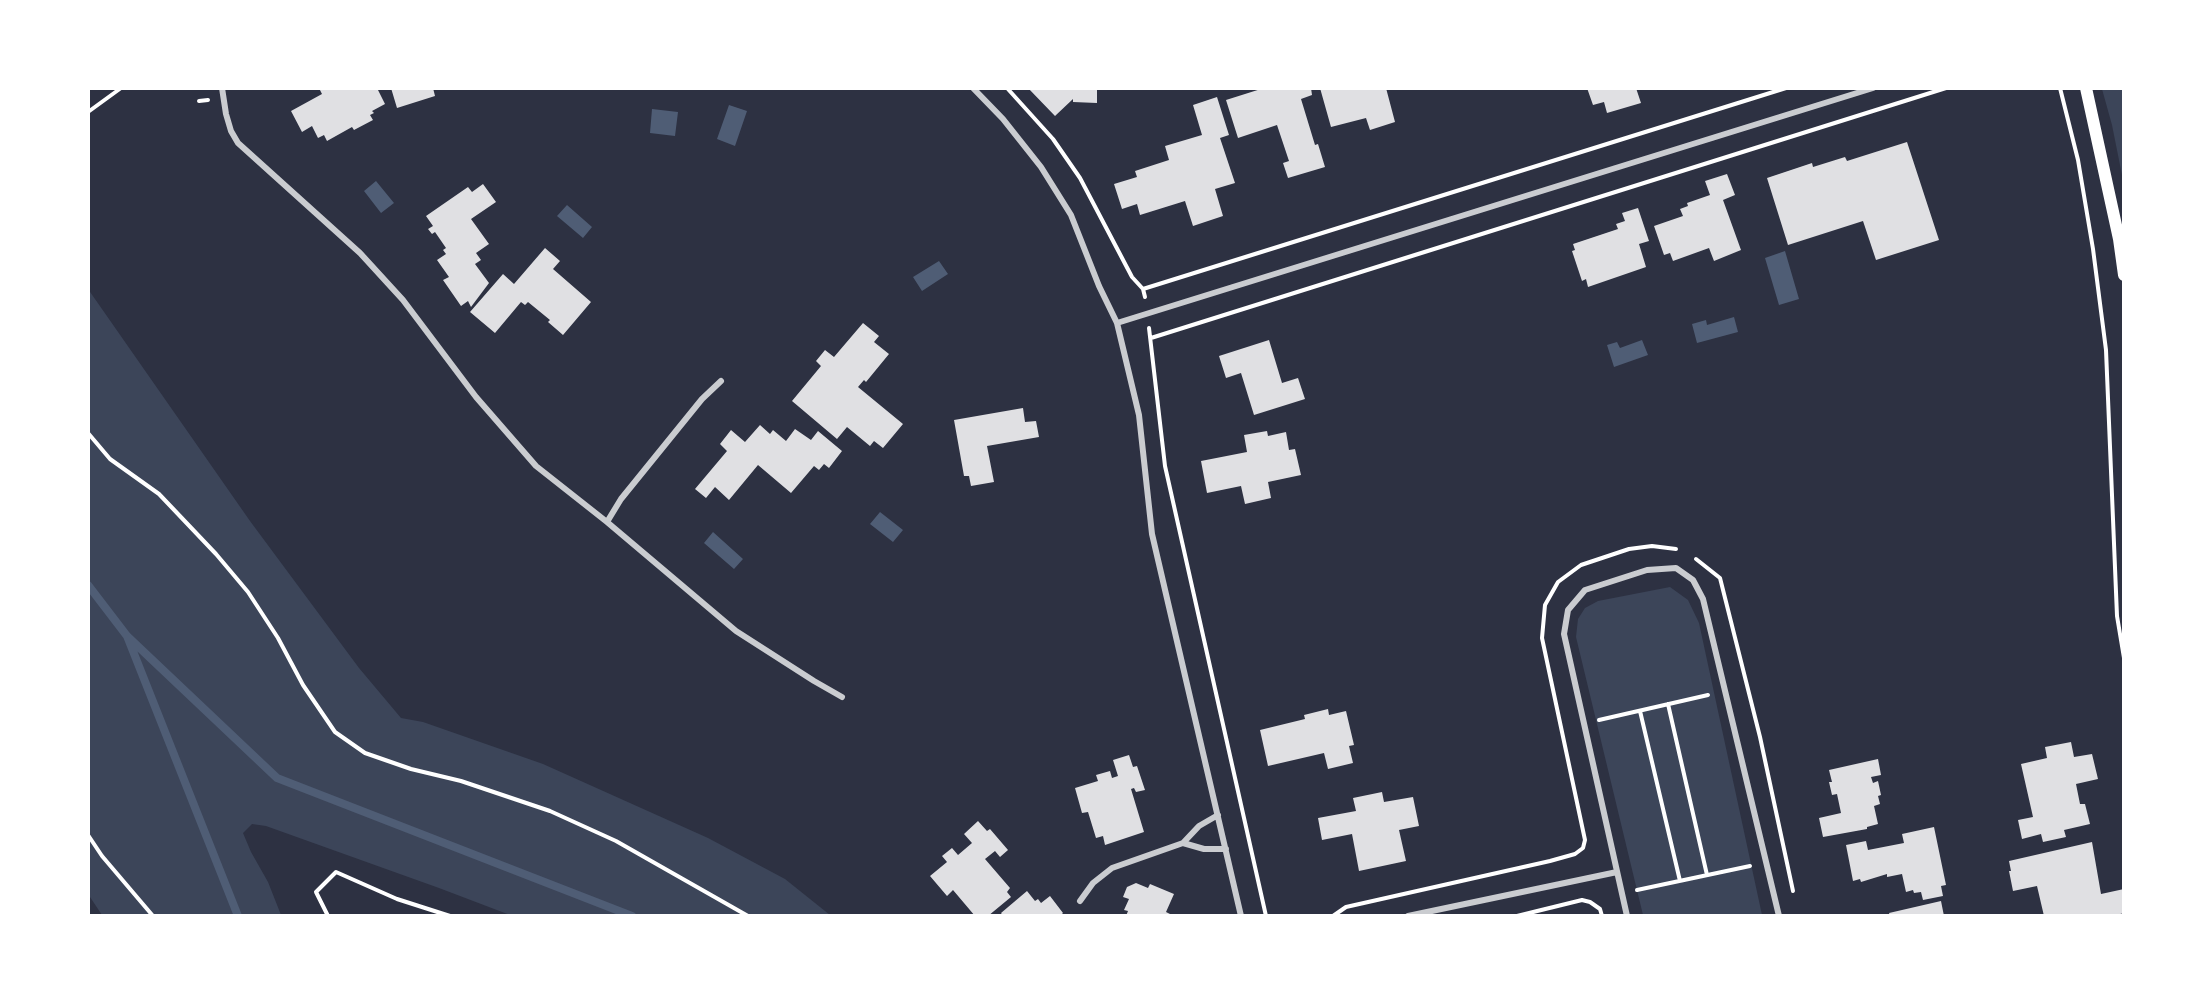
<!DOCTYPE html>
<html>
<head>
<meta charset="utf-8">
<style>
	body { margin:0 }
	#map { position:relative; width:2212px; height:1004px; overflow:hidden; background:#2d3142; font-family:Commissioner,sans-serif }
	canvas { display:block }
	.frame { position:absolute; inset:0; border:90px solid #fff; pointer-events:none }
</style>
</head>
<body>
<div id="map">
<canvas width="2212" height="1004"></canvas>
<div class="frame"></div>
</div>
<script>
const g = document.querySelector('canvas').getContext('2d');
g.lineJoin = 'round';
function fill(path, color) { g.fillStyle = color; g.fill(path, 'evenodd'); }
const poly = rows => new Path2D(rows.map(r => 'M' + r).join(''));
function stroke(path, color, width, dash) { g.strokeStyle = color; g.lineWidth = width; g.lineCap = dash ? 'butt' : 'round'; g.setLineDash(dash || []); g.stroke(path); }
const green = poly([
	[2102,89,2123,89,2123,180,2112,125],
	[88,289,250,521,359,668,401,718,423,722,543,764,708,838,785,879,830,915,510,915,439,888,266,826,252,824,243,833,251,852,268,882,281,915,102,915,88,894],
	[1670,587,1688,600,1699,623,1762,915,1643,915,1576,637,1578,619,1585,608,1598,601]
]);
const water = poly([
	[729,105,747,111,735,146,717,139],
	[652,109,678,112,675,136,650,133],
	[376,181,394,203,381,213,364,191],
	[567,205,592,227,583,238,557,216],
	[1785,251,1799,299,1779,305,1765,258],
	[939,261,948,274,922,291,913,277],
	[1734,317,1738,332,1697,343,1692,324,1706,320,1707,325],
	[1642,340,1648,355,1614,367,1607,345,1617,342,1620,348],
	[880,512,903,530,893,542,870,524],
	[713,532,743,559,734,569,704,543]
]);
const stream = poly([
	[88,585,127,636,238,916],
	[127,636,277,778,632,916]
]);
const building = poly([
	[319,88,377,88,385,104,372,111,374,113,370,115,373,120,354,130,352,127,327,141,324,135,318,138,312,126,302,132,291,111,322,94],
	[391,88,433,88,435,96,397,108],
	[1028,88,1097,88,1097,103,1073,102,1073,99,1055,116],
	[1264,88,1311,88,1312,95,1301,99,1315,145,1318,144,1325,167,1288,178,1283,163,1289,161,1277,125,1238,138,1226,100],
	[1320,88,1386,88,1395,122,1370,130,1366,118,1331,127],
	[1587,88,1636,88,1641,103,1607,113,1604,102,1593,105],
	[1217,97,1229,135,1220,138,1235,183,1215,189,1223,216,1193,226,1185,201,1140,215,1137,204,1122,209,1114,184,1137,177,1135,171,1169,160,1165,146,1202,135,1193,105],
	[1907,142,1939,240,1876,260,1863,221,1788,245,1767,178,1812,163,1813,167,1845,157,1847,161],
	[1727,174,1735,195,1723,200,1741,250,1714,261,1709,248,1673,261,1670,253,1664,255,1654,226,1683,216,1680,209,1688,206,1687,203,1710,195,1705,181],
	[483,184,496,202,471,219,489,244,476,253,481,260,475,264,489,283,471,307,468,301,461,306,443,280,449,277,437,260,446,254,443,250,446,248,435,232,432,234,428,229,433,226,426,216,468,187,472,192],
	[1638,208,1649,241,1639,244,1646,267,1588,287,1586,279,1582,281,1572,251,1575,250,1573,244,1618,229,1616,224,1625,221,1622,213],
	[545,248,560,261,553,269,591,302,563,335,548,322,550,320,528,302,525,305,521,302,495,333,470,312,503,274,514,284],
	[863,323,879,336,874,342,889,354,866,382,864,380,858,387,903,424,883,448,874,441,870,446,847,427,837,439,792,401,821,366,816,361,825,350,834,357],
	[1269,340,1282,383,1298,378,1305,399,1254,415,1241,373,1226,378,1219,356],
	[1023,408,1025,422,1036,421,1039,437,987,446,994,482,971,486,969,476,964,476,954,420],
	[760,425,770,434,773,430,786,441,795,429,811,440,818,431,842,451,829,468,824,464,819,470,814,466,791,493,758,465,729,500,715,487,706,498,695,489,727,451,720,444,731,430,745,442],
	[1267,431,1268,436,1286,432,1289,450,1295,449,1301,475,1268,482,1271,498,1245,504,1241,486,1207,493,1201,461,1247,452,1244,435],
	[1328,709,1329,715,1346,711,1354,745,1349,746,1353,763,1328,769,1324,753,1268,766,1260,730,1305,719,1304,715],
	[2071,742,2074,757,2092,754,2098,779,2076,784,2080,804,2085,804,2090,824,2064,830,2066,837,2043,842,2041,834,2022,839,2018,820,2033,817,2021,764,2047,758,2045,747],
	[1129,755,1133,767,1137,766,1145,790,1136,792,1134,788,1131,789,1144,832,1105,845,1103,836,1096,838,1088,812,1082,813,1075,788,1098,781,1096,775,1110,771,1112,778,1118,776,1113,760],
	[1878,759,1881,775,1871,777,1873,783,1878,781,1881,795,1878,796,1880,804,1874,806,1878,824,1867,827,1867,829,1823,837,1819,818,1841,813,1837,794,1832,795,1829,782,1832,782,1829,770],
	[1382,792,1384,802,1413,797,1419,826,1399,830,1406,861,1359,871,1352,834,1322,840,1318,818,1356,811,1353,798],
	[978,821,987,831,990,829,1008,850,1000,857,995,851,985,859,1010,888,1007,892,1011,897,988,916,975,916,953,890,947,896,930,876,947,862,942,856,952,848,958,855,972,843,964,834],
	[1934,827,1946,885,1941,886,1943,896,1923,900,1921,892,1914,893,1913,890,1906,892,1902,874,1887,877,1887,874,1861,882,1860,879,1853,881,1846,845,1866,841,1868,850,1904,843,1902,834],
	[2092,842,2101,894,2124,889,2124,913,2113,916,2044,916,2037,886,2013,891,2009,871,2011,871,2009,861],
	[1136,883,1148,888,1150,884,1174,894,1166,912,1174,916,1126,916,1128,911,1124,910,1129,899,1123,897,1127,887],
	[1027,891,1035,901,1038,899,1041,903,1050,896,1063,913,1060,916,1003,916,1001,913],
	[1941,901,1944,916,1890,916,1889,913]
]);
const path = poly([
	[1007,88,1053,139,1080,178,1132,277,1143,289,1145,297],
	[2060,88,2078,160,2093,249,2106,350,2117,616,2124,658],
	[199,101,208,100],
	[88,112,121,88],
	[1143,289,1786,88],
	[1149,328,1165,466,1266,916],
	[1151,338,1946,88],
	[88,433,110,459,159,494,216,554,248,592,278,638,303,685,335,732,365,753,411,769,461,781,550,811,616,841,748,916],
	[1696,559,1720,578,1760,737,1793,891],
	[1668,704,1707,875],
	[1640,711,1680,881],
	[1599,720,1708,695],
	[88,835,102,856,153,916],
	[1637,890,1750,866],
	[328,916,316,892,336,872,397,899,450,916],
	[1333,916,1346,907,1550,861,1575,854,1583,848,1585,840,1542,638,1545,605,1558,582,1581,565,1629,549,1652,546,1676,549],
	[1517,916,1582,900,1590,902,1600,909,1602,916]
]);
const minor = poly([
	[222,88,226,114,231,131,238,143,360,253,403,300,476,397,536,466,607,522,736,631,814,681,842,697],
	[973,88,1003,119,1041,167,1071,215,1099,286,1117,323,1139,415,1152,534,1241,916],
	[1117,323,1873,88],
	[607,522,621,499,702,399,721,381],
	[1183,843,1204,849,1226,849],
	[1080,901,1093,883,1112,868,1183,843,1199,826,1218,815],
	[1408,916,1617,872],
	[1627,916,1564,634,1568,610,1585,590,1647,570,1676,568,1693,580,1703,599,1779,916]
]);
const secondary = poly([
	[2086,88,2119,239,2124,275]
]);
fill(green, '#3c4559');
fill(water, '#4f5d75');
stroke(stream, '#4f5d75', 8);
fill(building, '#e0e0e3');
stroke(path, '#fff', 4);
stroke(minor, '#caccd0', 6);
stroke(secondary, '#fff', 12);
</script>
</body>
</html>
